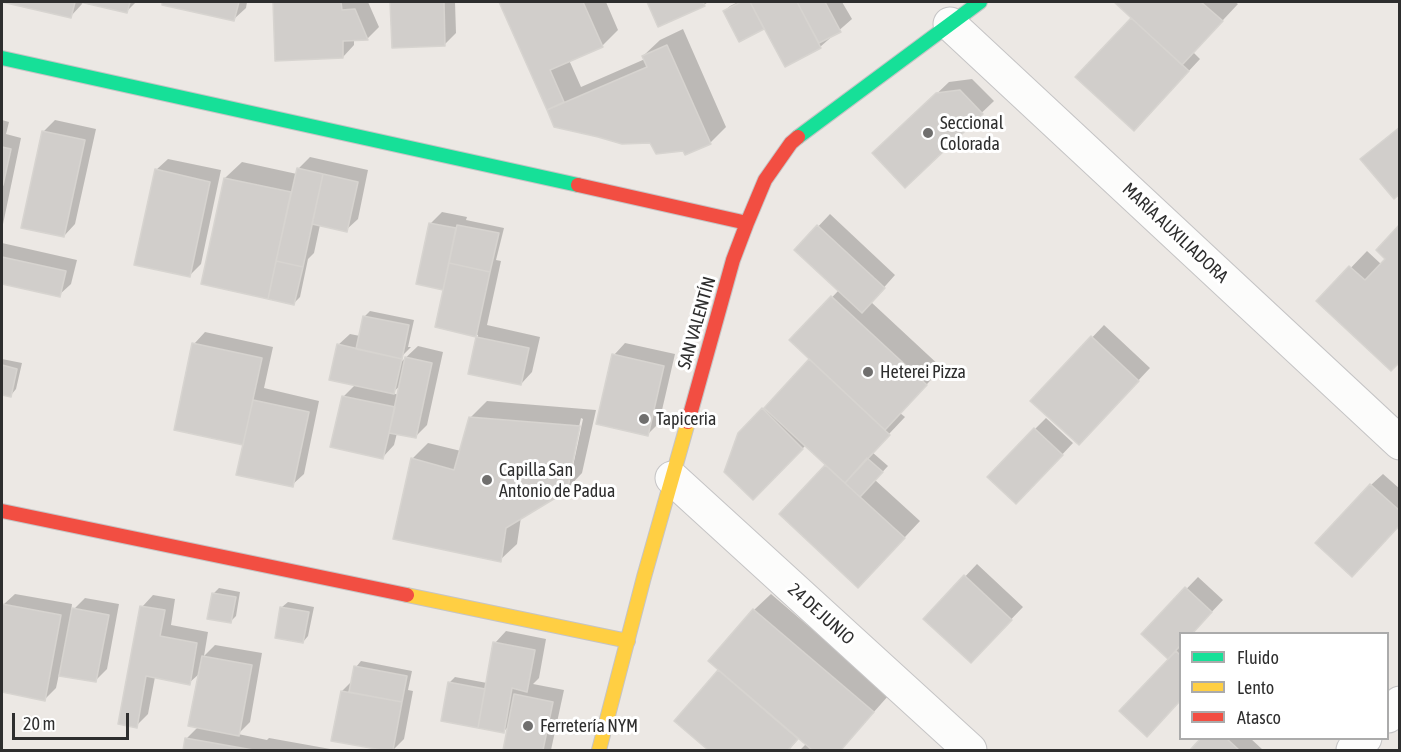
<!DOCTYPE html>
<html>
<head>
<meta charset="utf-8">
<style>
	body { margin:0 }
	#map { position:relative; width:1401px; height:752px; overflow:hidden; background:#ece8e4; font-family:"Asap Condensed",sans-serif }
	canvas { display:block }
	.frame { position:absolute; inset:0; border:3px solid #2e2e2e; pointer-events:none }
	.legend { position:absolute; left:1179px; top:632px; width:210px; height:108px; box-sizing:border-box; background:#fff; border:2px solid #ababab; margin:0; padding:8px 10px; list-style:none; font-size:18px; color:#2e2e2e }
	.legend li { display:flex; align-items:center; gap:12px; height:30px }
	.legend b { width:30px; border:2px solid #ababab }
	.scale { position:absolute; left:12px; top:713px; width:117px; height:27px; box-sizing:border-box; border:3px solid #2e2e2e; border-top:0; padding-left:8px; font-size:18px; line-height:21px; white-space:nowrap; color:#2e2e2e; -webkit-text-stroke:4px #fff; paint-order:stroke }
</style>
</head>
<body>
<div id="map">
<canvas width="1401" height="752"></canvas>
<div class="frame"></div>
<ul class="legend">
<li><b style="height:8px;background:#16e098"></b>Fluido</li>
<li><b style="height:8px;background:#ffcf43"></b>Lento</li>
<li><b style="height:8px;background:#f24e42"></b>Atasco</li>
</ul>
<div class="scale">20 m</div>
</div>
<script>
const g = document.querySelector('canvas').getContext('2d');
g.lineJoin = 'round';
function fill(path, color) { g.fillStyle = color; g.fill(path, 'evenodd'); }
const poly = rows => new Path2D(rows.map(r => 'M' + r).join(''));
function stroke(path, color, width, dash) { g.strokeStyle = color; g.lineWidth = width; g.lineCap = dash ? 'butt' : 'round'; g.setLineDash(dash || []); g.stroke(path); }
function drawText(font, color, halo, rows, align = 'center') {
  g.font = font + ' "Asap Condensed",sans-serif'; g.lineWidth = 6; g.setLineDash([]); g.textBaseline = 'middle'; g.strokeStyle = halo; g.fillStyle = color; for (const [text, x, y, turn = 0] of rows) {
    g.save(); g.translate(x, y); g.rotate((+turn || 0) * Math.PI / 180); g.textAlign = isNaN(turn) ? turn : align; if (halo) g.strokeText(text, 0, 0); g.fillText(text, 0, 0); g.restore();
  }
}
const shadow = poly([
	[7,2,83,2,82,4,71,16],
	[86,2,136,2,127,11],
	[164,2,247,2,246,8,234,19,163,4],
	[274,2,368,2,379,27,367,39,354,39,354,45,343,57,276,59],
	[391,2,455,2,456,33,444,45,393,47],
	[500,2,606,2,618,30,602,46,569,60,581,87,645,59,643,56,660,40,683,29,726,127,710,143,684,149,651,142,555,126],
	[648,2,708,2,704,5,658,25],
	[738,2,842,2,852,19,820,47,765,26,740,40,724,11,730,6],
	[1116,2,1235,2,1238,4,1193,52,1200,59,1145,118,1077,77,1133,18],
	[972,79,994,101,905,186,886,142,949,82],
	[2,120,9,122,6,134,21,138,2,229],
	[55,120,96,129,75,224,64,236,43,132],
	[310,157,368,170,358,219,346,230,320,225,314,253,308,259,300,297,294,303,225,178,242,162,297,174,298,169],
	[168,159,221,170,201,264,189,276,156,170],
	[442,212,467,217,466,220,504,228,496,260,501,261,487,325,540,337,532,372,521,384,470,373,478,335,436,326,445,289,418,283,430,224],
	[830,214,895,275,871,302,942,368,900,413,905,417,872,452,888,466,875,480,920,521,875,569,781,514,827,465,806,445,753,498,739,434,773,400,811,359,791,340,839,290,796,250],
	[2,243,77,260,71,284,59,295,2,283],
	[1367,251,1381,264,1387,258,1400,361,1319,301],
	[370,311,414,320,408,347,411,347,400,358,400,363,418,346,443,352,427,425,415,437,397,433,394,445,383,457,343,397,356,384,338,345,350,334,360,336,365,316],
	[401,385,399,395,392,393],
	[1104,325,1150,368,1090,432,1032,401],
	[205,332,273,347,264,388,319,401,304,474,292,485,245,444,194,344],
	[625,343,675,354,659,423,647,435,614,355],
	[2,359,22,363,16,389,11,395,2,393],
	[487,401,596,410,582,473,566,490,521,517,517,544,500,560,412,459,428,443,461,451,471,417],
	[581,418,583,419,569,485,566,485],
	[1046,418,1073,443,1028,491,1035,429],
	[1383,474,1400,489,1400,524,1371,485],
	[977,564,1023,607,971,661,925,619],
	[1198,577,1223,600,1191,634,1180,634,1180,700,1158,724,1170,659,1143,634],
	[219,588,240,592,236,616,230,622,214,593],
	[15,594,72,604,71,612,85,598,119,604,107,669,96,680,59,674,56,688,45,699,2,691,2,613,3,605],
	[771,594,889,695,840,750,800,750,806,744,799,738,789,750,708,750,709,749,676,721,721,670,710,661,754,610],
	[153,595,175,599,171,625,208,632,204,656,215,645,262,653,250,722,238,734,267,740,269,738,336,750,184,750,187,738,198,727,200,673,189,683,155,677,148,714,136,726,142,607],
	[288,602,314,607,308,636,303,642,282,607],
	[506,631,546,639,539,678,533,684,564,690,551,750,504,750,509,726,504,731,449,683,455,677,487,683,495,643],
	[361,661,412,671,408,690,413,691,404,739,393,750,333,740,342,691,353,680,356,667],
	[1204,738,1250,738,1263,750,1192,750]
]);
const building = poly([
	[2,2,75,2,71,18,2,2],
	[80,2,130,2,127,13,80,2],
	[162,2,239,2,234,21,162,5,162,2],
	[273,2,341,2,342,10,355,9,368,40,343,41,343,58,275,61,273,2],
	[390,2,444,2,445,46,392,48,390,2],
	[499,2,583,2,603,47,550,70,564,102,547,110,499,2],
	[647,2,703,2,705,6,658,27,647,2],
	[741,2,750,2,764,29,739,42,723,11,741,2],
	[750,2,797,2,821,48,785,67,750,2],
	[797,2,825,2,841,32,819,43,797,2],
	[1114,2,1201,2,1223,21,1182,65,1114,2],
	[1131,18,1189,71,1134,131,1075,77,1131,18],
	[667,45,711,144,685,155,683,151,656,154,650,143,622,144,598,137,554,127,547,110,647,67,642,56,667,45],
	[960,90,983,114,905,188,872,153,936,93,960,90],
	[1400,127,1400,194,1394,199,1360,159,1400,127],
	[42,131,85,140,64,237,21,228,42,131],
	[2,147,11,149,3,185,2,185,2,147],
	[297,168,323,174,303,267,276,261,297,168],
	[155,169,210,182,190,277,134,265,155,169],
	[323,174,358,182,347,232,312,224,323,174],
	[224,178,291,192,268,299,201,284,224,178],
	[429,223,456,228,443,290,416,284,429,223],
	[1400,224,1400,362,1391,371,1316,301,1349,266,1365,280,1385,259,1376,250,1400,224],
	[457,225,499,233,490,272,449,263,457,225],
	[817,225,885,288,862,313,794,250,817,225],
	[2,257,66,271,60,297,2,284,2,257],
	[276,261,303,267,294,305,268,299,276,261],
	[449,263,490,272,476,337,435,327,449,263],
	[831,296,927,385,885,430,789,340,831,296],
	[363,316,409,325,402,359,356,349,363,316],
	[1091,336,1139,381,1079,445,1030,401,1091,336],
	[476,337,529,348,521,385,468,374,476,337],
	[192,343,262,358,243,445,174,430,192,343],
	[337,344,402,359,394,394,329,380,337,344],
	[612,354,664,366,648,436,596,424,612,354],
	[405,357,432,363,416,438,389,433,405,357],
	[809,359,890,435,845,483,764,408,809,359],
	[2,365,17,369,11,397,2,395,2,365],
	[342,396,395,407,383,459,330,447,342,396],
	[253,400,309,412,293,487,236,475,253,400],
	[762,408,803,449,753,500,724,472,738,433,762,408],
	[469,417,580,426,567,491,506,528,501,562,393,539,411,458,454,470,469,417],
	[1034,428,1063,455,1016,504,987,477,1034,428],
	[867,458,883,472,860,497,845,483,867,458],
	[825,465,905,538,858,588,779,514,825,465],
	[1370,484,1400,511,1400,525,1352,577,1315,543,1370,484],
	[964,575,1012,620,971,663,923,619,964,575],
	[1185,587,1212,612,1192,634,1180,634,1180,646,1168,659,1141,634,1185,587],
	[212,593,236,597,231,623,207,619,212,593],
	[2,604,61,615,45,701,2,692,2,604],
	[140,606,165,610,160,636,197,643,190,685,146,676,137,728,118,724,140,606],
	[280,607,309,612,303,643,275,638,280,607],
	[72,608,109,615,96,682,59,676,72,608],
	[753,609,874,712,841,750,812,750,708,661,753,609],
	[493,642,535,650,527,692,512,688,504,733,478,728,493,642],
	[1176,651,1180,655,1180,701,1147,737,1119,711,1176,651],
	[202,656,252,665,239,736,188,726,202,656],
	[354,666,407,676,402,702,349,692,354,666],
	[718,670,798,739,788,750,708,750,674,721,718,670],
	[448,682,485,689,478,728,441,721,448,682],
	[341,691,402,702,393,750,382,750,331,741,341,691],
	[514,694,553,702,543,750,503,750,514,694],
	[185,738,253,750,183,750,185,738],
	[1201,738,1226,738,1239,750,1190,750,1201,738]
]);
const street = poly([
	[950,24,1400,443],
	[672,478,970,750],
	[1388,716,1400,703],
	[1353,750,1365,738]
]);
const fast = poly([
	[2,58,578,185],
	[798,137,980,2]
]);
const slow = poly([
	[407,595,628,641],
	[599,750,644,577,688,422]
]);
const jam = poly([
	[578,185,747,223],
	[688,422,733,260,747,223,765,180,791,143,798,137],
	[2,511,407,595]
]);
const markers = [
	[928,133,6,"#706f6e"],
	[868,372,6,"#706f6e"],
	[644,419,6,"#706f6e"],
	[487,480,6,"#706f6e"],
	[528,726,6,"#706f6e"]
];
const poiNames = [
	["Seccional",940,123],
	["Colorada",940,144],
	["Heterei Pizza",880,372],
	["Tapiceria",656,419],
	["Capilla San",499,470],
	["Antonio de Padua",499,491],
	["Ferretería NYM",540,726]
];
const streetNames = [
	["MARÍA AUXILIADORA",1175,233,43],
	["SAN VALENTÍN",697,323,-74],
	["24 DE JUNIO",821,614,42]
];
fill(shadow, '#0003');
fill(building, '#d1cecb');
stroke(building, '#d7d4d0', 1.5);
stroke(street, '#c5c4c5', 35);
stroke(fast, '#c5c4c5', 16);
stroke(slow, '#c5c4c5', 16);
stroke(jam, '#c5c4c5', 16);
stroke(street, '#fcfcfb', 33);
stroke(fast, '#16e098', 14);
stroke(slow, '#ffcf43', 14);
stroke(jam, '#f24e42', 14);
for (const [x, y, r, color] of markers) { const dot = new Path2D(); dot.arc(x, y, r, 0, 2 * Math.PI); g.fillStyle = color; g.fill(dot); stroke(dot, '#fff', 2); }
drawText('18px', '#2e2e2e', '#fff', poiNames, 'left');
drawText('18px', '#2e2e2e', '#fff', streetNames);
</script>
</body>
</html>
